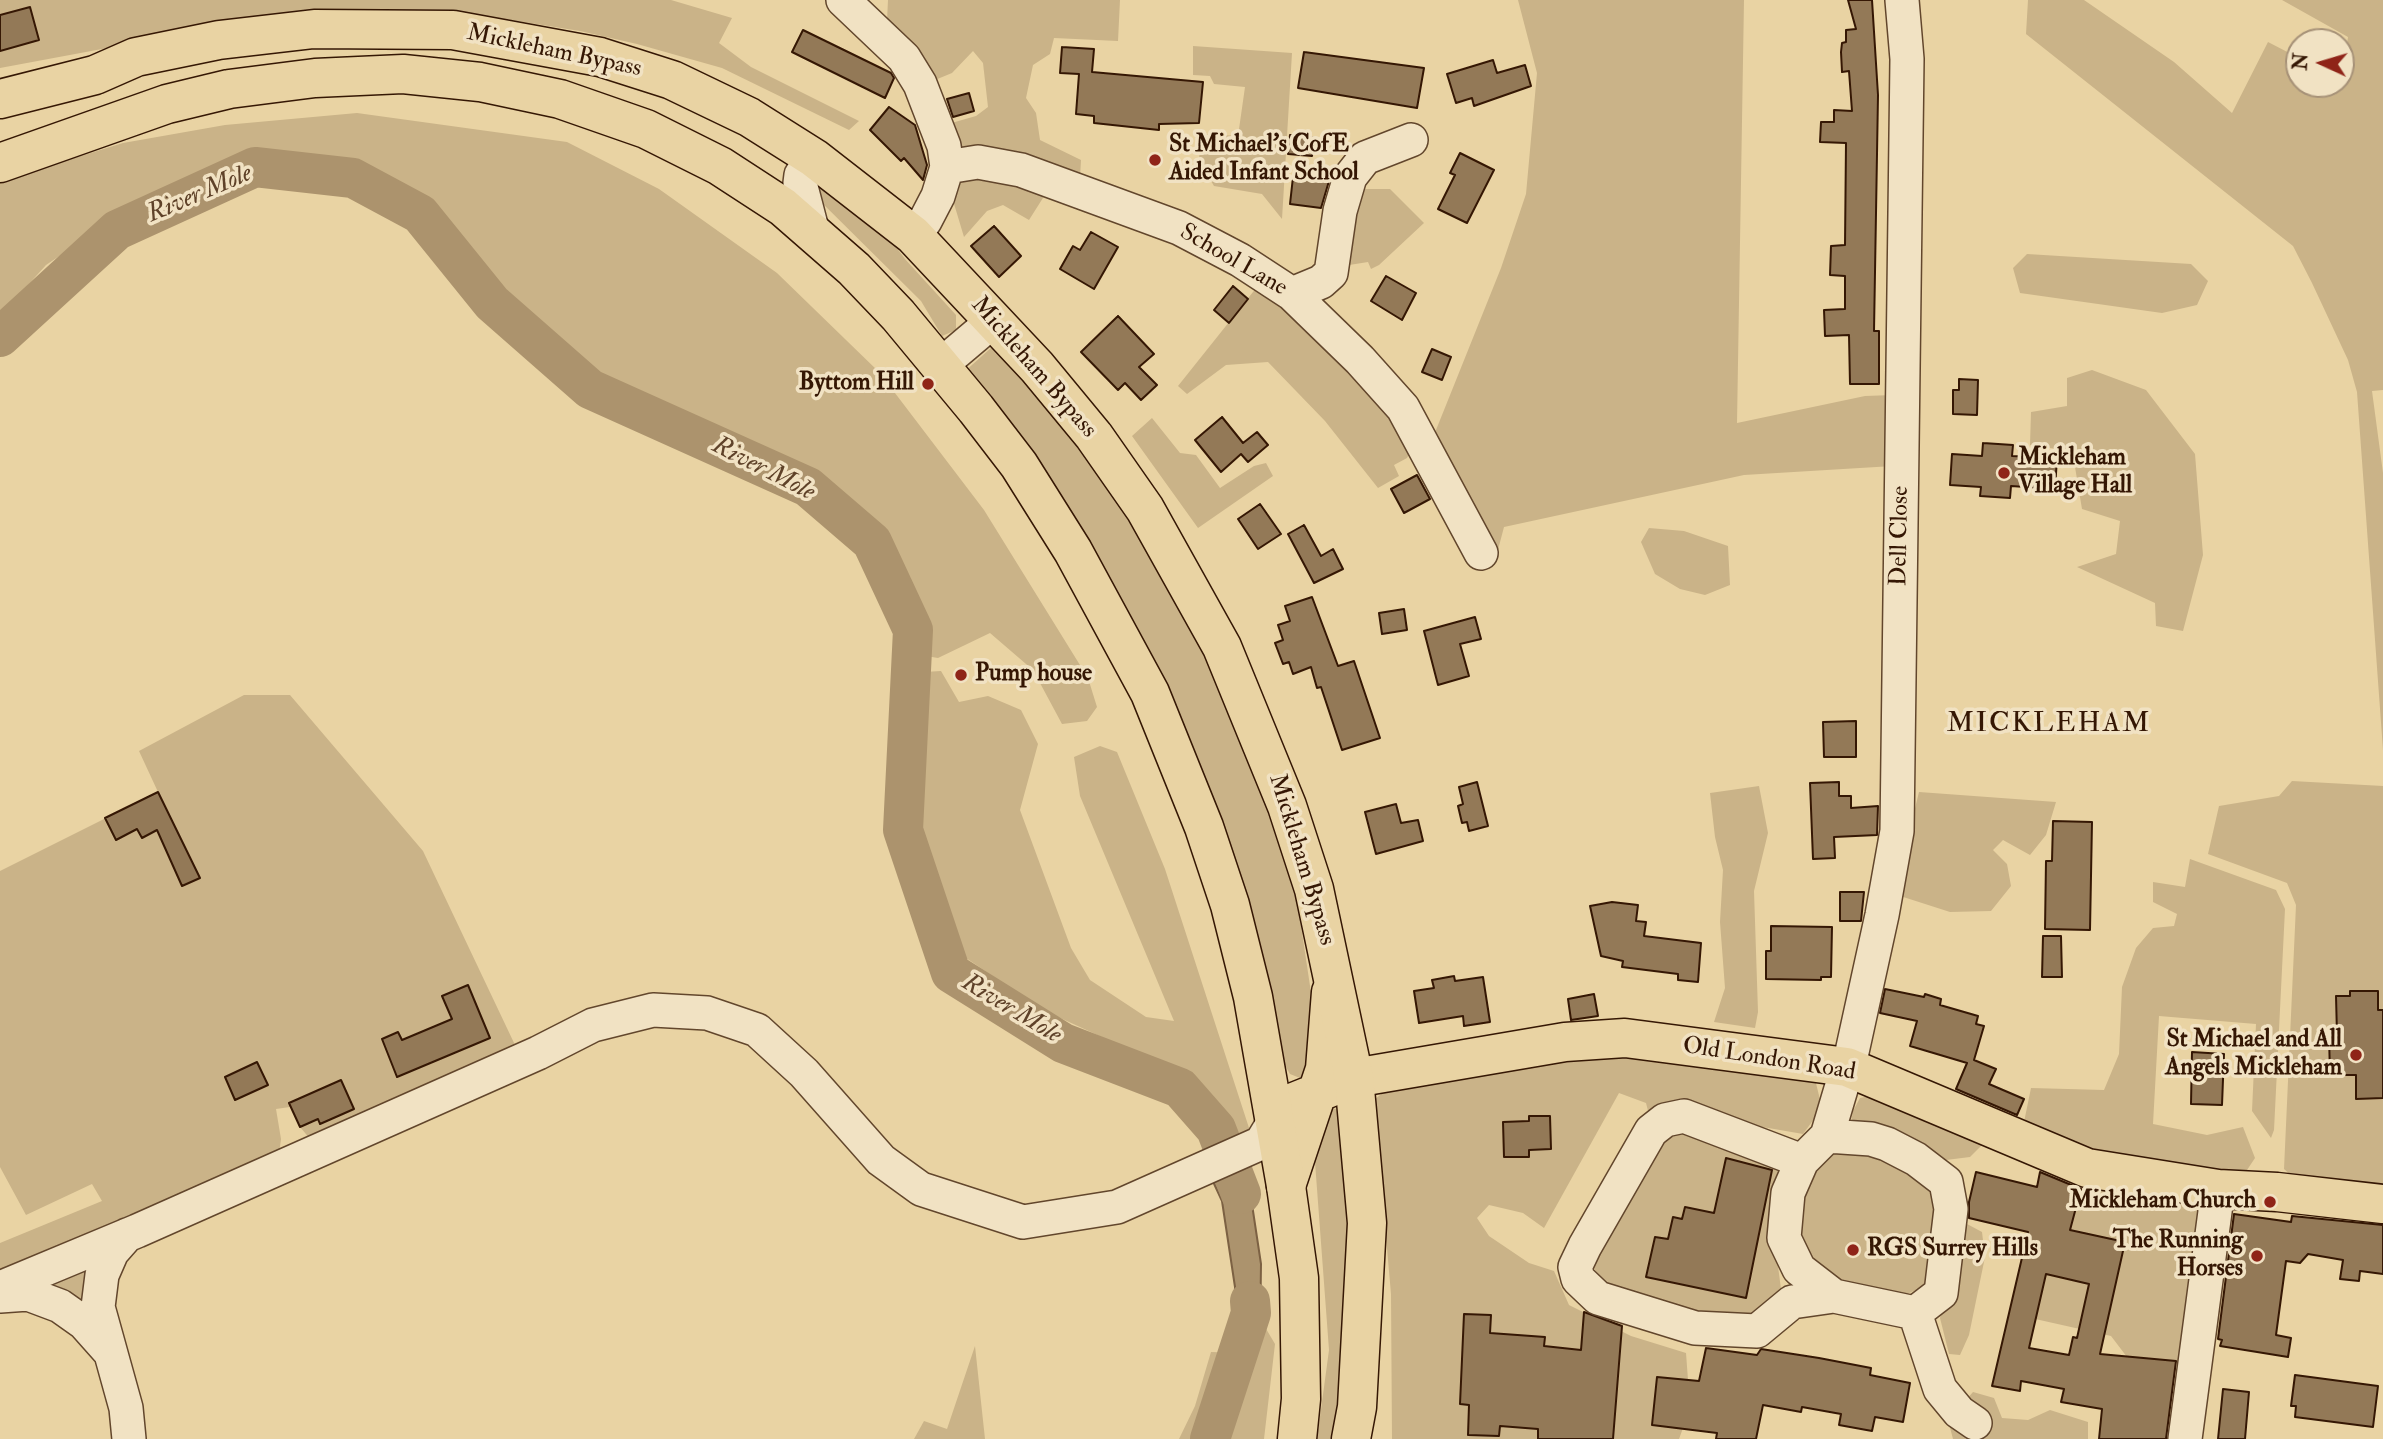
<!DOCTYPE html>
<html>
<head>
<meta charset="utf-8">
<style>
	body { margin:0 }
	#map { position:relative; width:2383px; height:1439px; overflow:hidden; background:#e9d3a3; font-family:"IM FELL Double Pica",serif }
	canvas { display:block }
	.north { position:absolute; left:2285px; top:28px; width:70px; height:70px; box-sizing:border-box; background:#f1e2c3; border:2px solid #a69177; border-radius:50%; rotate:274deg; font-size:19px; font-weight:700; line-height:28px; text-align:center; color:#351704 }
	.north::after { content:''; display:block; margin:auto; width:24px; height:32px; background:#8f2418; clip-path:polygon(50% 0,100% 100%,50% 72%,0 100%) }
</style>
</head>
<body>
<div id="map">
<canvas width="2383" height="1439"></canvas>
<div class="north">N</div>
</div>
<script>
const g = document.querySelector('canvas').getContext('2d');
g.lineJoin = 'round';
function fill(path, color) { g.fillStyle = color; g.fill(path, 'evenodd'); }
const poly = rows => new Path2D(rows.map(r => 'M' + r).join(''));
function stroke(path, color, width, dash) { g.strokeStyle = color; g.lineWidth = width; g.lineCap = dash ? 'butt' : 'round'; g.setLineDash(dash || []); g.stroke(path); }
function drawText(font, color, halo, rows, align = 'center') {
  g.font = font + ' "IM FELL Double Pica",serif'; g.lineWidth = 7; g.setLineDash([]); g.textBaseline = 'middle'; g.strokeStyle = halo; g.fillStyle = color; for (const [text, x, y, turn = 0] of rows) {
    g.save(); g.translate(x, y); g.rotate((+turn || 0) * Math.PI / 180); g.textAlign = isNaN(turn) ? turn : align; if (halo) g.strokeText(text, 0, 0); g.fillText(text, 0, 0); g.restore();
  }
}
const green = poly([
	[0,0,671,0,732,18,719,43,751,67,859,121,849,130,722,68,637,44,580,31,473,14,383,14,220,27,0,68],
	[888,0,1120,0,1118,41,1054,38,1050,54,1033,65,1026,98,1036,113,1040,140,1081,160,1080,178,957,151,948,124,976,116,988,107,983,63,973,51,952,73,935,80,887,21],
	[1518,0,1744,0,1737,423,1865,396,1893,395,1893,466,1744,475,1504,527,1494,565,1434,435,1501,268,1526,194,1537,73],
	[2028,0,2084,0,2174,62,2232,113,2268,42,2299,58,2299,84,2341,84,2348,37,2282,0,2383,0,2383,390,2372,391,2383,473,2383,750,2357,392,2348,360,2312,283,2293,246,2026,34],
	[1193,46,1292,53,1282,219,1262,194,1214,186,1199,160,1201,134,1238,136,1245,87,1214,84,1210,76,1193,75],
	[357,113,567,142,659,189,777,273,879,372,984,510,1088,678,1097,707,1087,721,1062,724,1033,670,990,633,938,658,926,656,925,618,910,577,878,533,819,476,758,445,608,384,509,299,450,227,408,190,337,160,265,155,104,226,46,265,0,316,0,181,123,143,225,125],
	[966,171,1048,190,1029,220,1003,205,987,211,964,237,952,197,956,180],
	[817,179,868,209,905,259,956,315,956,330,942,336,921,301,814,195],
	[1362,189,1390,189,1424,223,1379,265,1371,269,1368,262,1343,266],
	[2027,254,2191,264,2208,281,2197,305,2162,313,2020,293,2013,268],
	[1257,287,1341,352,1413,446,1407,458,1394,465,1399,476,1378,488,1325,421,1268,362,1226,365,1187,394,1178,386],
	[992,347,1007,348,1147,534,1245,721,1294,879,1319,1046,1313,1072,1300,1078,1290,1074,1282,1060,1234,868,963,373],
	[2092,370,2146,390,2195,454,2203,555,2183,631,2156,626,2155,603,2077,567,2116,554,2120,521,2082,509,2074,461,2064,450,2030,445,2031,412,2067,406,2067,378],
	[1152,418,1180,453,1196,455,1220,488,1254,466,1266,463,1273,476,1198,528,1132,436],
	[1649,528,1684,531,1728,546,1730,585,1705,595,1680,589,1655,574,1641,542],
	[941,671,959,702,988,696,1021,710,1038,744,1020,810,1071,948,1090,980,1146,1017,1174,1021,1080,796,1074,757,1100,746,1117,752,1165,869,1250,1131,1236,1145,1200,1082,1045,1011,966,958,917,822,924,672],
	[244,695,290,695,423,851,515,1045,311,1140,300,1127,290,1107,276,1109,281,1139,279,1154,0,1273,0,1243,102,1201,92,1184,26,1215,0,1167,0,871,158,792,139,751],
	[2292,781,2383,786,2383,1194,2294,1178,2284,1169,2296,905,2287,883,2208,854,2219,806,2279,796],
	[1759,786,1768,833,1754,891,1758,1012,1755,1028,1714,1022,1725,988,1720,922,1723,870,1715,837,1710,793],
	[1919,792,2056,802,2046,835,2030,855,2003,840,1993,850,2007,864,2011,886,1991,911,1950,912,1894,894],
	[2190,859,2276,890,2285,909,2274,1130,2271,1138,2252,1111,2256,1024,2159,1016,2153,1124,2207,1135,2243,1127,2255,1158,2243,1176,2113,1159,2023,1127,2031,1088,2104,1090,2119,1054,2122,987,2136,948,2153,928,2174,926,2177,914,2153,902,2153,882,2185,887],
	[1620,1049,1815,1079,1822,1108,1803,1134,1751,1125,1785,1171,1776,1251,1781,1289,1752,1316,1709,1318,1603,1283,1592,1265,1656,1142,1646,1103,1619,1093,1544,1228,1523,1213,1489,1205,1477,1218,1489,1236,1529,1263,1554,1271,1569,1305,1631,1336,1686,1353,1688,1380,1683,1428,1679,1439,1392,1439,1391,1294,1374,1100,1391,1086],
	[1875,1095,1987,1140,1970,1157,1946,1160,1936,1197,1927,1285,1905,1295,1831,1279,1814,1264,1800,1241,1802,1201,1813,1170,1836,1147,1847,1146,1853,1111,1860,1098],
	[1331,1108,1343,1110,1348,1211,1336,1439,1317,1439,1329,1350,1315,1162,1317,1121],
	[2083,1178,2203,1206,2179,1362,2127,1357,2111,1336,2013,1314,2011,1305,2025,1241,2065,1250],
	[1953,1223,1967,1224,1982,1232,1985,1257,1969,1335,1960,1355,1949,1354,1940,1318,1948,1280],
	[108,1248,91,1323,31,1282],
	[1265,1327,1275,1344,1264,1439,1179,1439,1195,1406,1211,1352,1246,1353],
	[975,1346,985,1439,914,1439,924,1421,947,1429],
	[1973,1392,1994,1398,2002,1418,2028,1420,2050,1410,2088,1422,2088,1439,1953,1439,1948,1420]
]);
const water = poly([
	[1245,1158,1261,1264,1260,1335,1246,1353,1226,1353,1234,1320,1235,1287,1222,1201,1210,1175,1245,1158]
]);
const river = poly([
	[0,337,117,230,255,167,353,178,420,214,492,303,590,389,808,487,872,542,913,630,903,830,951,973,1063,1043,1180,1088,1216,1129,1241,1194],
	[1210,1439,1251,1313,1250,1301]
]);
const building = poly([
	[1848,0,1872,0,1878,95,1874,331,1879,331,1879,384,1850,384,1849,335,1825,336,1824,310,1845,309,1845,276,1830,275,1831,246,1845,245,1846,143,1820,142,1821,122,1834,122,1834,110,1852,111,1849,71,1842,72,1841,52,1842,43,1846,42,1846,30,1856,29,1848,0],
	[30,7,39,40,0,51,0,15,30,7],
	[803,30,891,73,894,78,885,98,792,52,803,30],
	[1062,47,1094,49,1092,72,1203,82,1199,123,1159,124,1159,130,1094,123,1094,116,1076,114,1079,74,1060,73,1062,47],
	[1304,52,1424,68,1417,108,1298,88,1304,52],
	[1493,60,1497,73,1525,65,1531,86,1474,106,1472,98,1456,103,1447,74,1493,60],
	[969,93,974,111,953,117,947,99,969,93],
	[889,107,915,125,927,165,923,180,904,158,901,161,870,130,889,107],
	[1290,135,1314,138,1312,156,1288,154,1290,135],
	[1460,153,1494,170,1467,223,1438,209,1455,175,1450,173,1460,153],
	[1293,177,1329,181,1321,208,1290,204,1293,177],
	[994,226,1021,256,999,277,971,246,994,226],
	[1091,232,1118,247,1094,289,1060,269,1073,246,1080,250,1091,232],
	[1386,276,1416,293,1402,320,1371,301,1386,276],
	[1233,286,1248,299,1229,323,1214,310,1233,286],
	[1118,316,1154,354,1139,367,1157,385,1141,400,1125,383,1118,390,1081,352,1118,316],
	[1432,349,1451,357,1442,380,1422,372,1432,349],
	[1959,379,1978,380,1977,415,1953,414,1953,390,1959,390,1959,379],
	[1222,417,1243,443,1257,432,1268,445,1248,462,1241,454,1221,472,1195,440,1222,417],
	[1983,443,2013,445,2012,456,2057,458,2055,489,2011,486,2010,498,1980,496,1981,487,1950,485,1952,454,1982,456,1983,443],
	[1417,475,1430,499,1404,513,1391,489,1417,475],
	[1260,504,1281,534,1258,549,1238,519,1260,504],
	[1304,525,1321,556,1333,549,1343,569,1314,583,1288,534,1304,525],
	[1312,597,1338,666,1354,661,1380,738,1342,750,1321,687,1317,688,1311,667,1293,674,1289,662,1283,664,1275,643,1283,640,1278,625,1290,621,1285,606,1312,597],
	[1404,609,1407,630,1382,634,1379,613,1404,609],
	[1475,617,1481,639,1460,644,1469,676,1438,685,1424,631,1475,617],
	[1856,721,1856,757,1824,757,1823,722,1856,721],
	[1477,782,1488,826,1469,831,1467,822,1462,823,1458,806,1463,804,1459,787,1477,782],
	[1839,782,1839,796,1851,796,1851,808,1878,806,1877,835,1834,837,1835,858,1813,859,1810,783,1839,782],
	[158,792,200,878,182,886,157,830,142,838,137,829,116,840,105,818,158,792],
	[1396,804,1401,823,1418,820,1423,841,1376,854,1365,812,1396,804],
	[2053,821,2092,822,2090,930,2045,929,2046,861,2052,861,2053,821],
	[1840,892,1864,892,1861,921,1840,921,1840,892],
	[1612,902,1638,905,1636,921,1646,922,1644,936,1701,943,1698,982,1678,980,1678,974,1622,967,1623,961,1601,956,1590,906,1612,902],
	[1771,926,1832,927,1831,977,1821,977,1821,980,1766,979,1766,951,1771,951,1771,926],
	[2043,936,2061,936,2062,977,2042,977,2043,936],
	[1454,976,1455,981,1483,977,1490,1022,1464,1026,1463,1016,1419,1023,1414,991,1434,988,1432,980,1454,976],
	[468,985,490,1038,397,1077,382,1039,398,1032,402,1040,452,1019,442,996,468,985],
	[1885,989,1924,997,1925,994,1941,999,1940,1005,1978,1016,1976,1024,1984,1026,1974,1060,1996,1069,1989,1084,2024,1099,2017,1115,1956,1089,1967,1063,1910,1046,1917,1021,1880,1013,1885,989],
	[2350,991,2378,991,2378,1010,2383,1010,2383,1098,2356,1099,2356,1075,2330,1075,2329,1035,2337,1035,2336,996,2350,996,2350,991],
	[1594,994,1598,1016,1571,1020,1568,999,1594,994],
	[2192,1052,2224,1054,2222,1105,2191,1104,2192,1052],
	[257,1062,268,1085,235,1100,225,1077,257,1062],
	[341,1080,354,1109,320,1124,318,1119,300,1127,289,1103,341,1080],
	[1529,1116,1550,1116,1551,1149,1529,1150,1529,1157,1504,1157,1503,1122,1529,1121,1529,1116],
	[1726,1158,1772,1170,1746,1298,1646,1277,1655,1237,1668,1239,1673,1217,1682,1219,1685,1207,1714,1213,1726,1158],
	[1976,1172,2037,1187,2040,1172,2081,1189,2070,1230,2125,1242,2100,1354,2176,1361,2166,1439,2099,1439,2102,1409,2061,1402,2064,1389,2021,1381,2020,1391,1992,1386,2028,1232,1969,1218,1969,1202,1976,1172],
	[2046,1274,2089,1284,2077,1338,2073,1337,2069,1355,2029,1348,2046,1274],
	[2234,1214,2291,1222,2292,1216,2383,1225,2383,1274,2360,1271,2359,1281,2340,1279,2343,1260,2308,1254,2300,1263,2286,1261,2276,1335,2291,1338,2288,1357,2220,1346,2222,1340,2218,1339,2234,1214],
	[1584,1312,1622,1326,1613,1439,1538,1439,1538,1429,1500,1426,1499,1436,1468,1435,1469,1405,1460,1404,1464,1314,1491,1315,1490,1333,1545,1337,1544,1346,1581,1350,1584,1312],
	[1706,1348,1757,1355,1761,1349,1819,1358,1871,1368,1870,1375,1910,1383,1903,1422,1875,1417,1872,1431,1839,1425,1841,1414,1802,1407,1801,1412,1763,1405,1756,1439,1716,1439,1717,1433,1652,1425,1657,1377,1699,1381,1706,1348],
	[2295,1375,2378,1386,2373,1427,2295,1417,2296,1406,2291,1406,2295,1375],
	[2223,1389,2249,1392,2245,1439,2218,1439,2223,1389]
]);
const minor = poly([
	[843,0,904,58,920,84,944,146,947,167,938,196,925,221,913,235],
	[1902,0,1907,59,1897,831,1882,915,1852,1052,1827,1136,1871,1139,1887,1144,1916,1159,1946,1182,1951,1209,1941,1293,1915,1313,1940,1389,1959,1412,1975,1423],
	[947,167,978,162,1021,170,1179,228,1240,260,1292,294,1360,360,1403,408,1481,553],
	[813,233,800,183,801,175,814,158],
	[1292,294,1321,282,1331,273,1340,211,1350,177,1365,158,1411,140],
	[941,365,993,321],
	[1827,1136,1802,1161,1684,1116,1665,1120,1651,1131,1585,1246,1575,1267,1578,1279,1598,1298,1695,1328,1757,1331,1792,1302,1834,1296,1915,1313],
	[1802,1161,1788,1193,1784,1238,1799,1269,1834,1296],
	[127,1235,112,1252,102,1275,98,1307,126,1408,129,1439],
	[0,1288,137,1231,538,1053,593,1025,653,1010,707,1013,757,1030,804,1073,881,1160,921,1189,1023,1222,1117,1207,1261,1143,1275,1120],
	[0,1296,28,1294,60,1306,84,1323,108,1350],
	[2185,1439,2218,1189]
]);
const major = poly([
	[1275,1120,1289,1104,1354,1078,1565,1042,1625,1038,1847,1067,2087,1168,2218,1189,2277,1192,2383,1204],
	[1286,1186,1325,1069,1331,992]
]);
const highway = poly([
	[0,99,95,75,136,57,219,40,314,29,453,30,600,57,672,80,749,117,814,158,913,235,1037,367,1094,436,1145,509,1222,647,1287,806,1314,889,1354,1078,1367,1223,1357,1407,1351,1439],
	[0,163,167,104,229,89,315,78,403,74,480,82,560,99,646,129,720,166,783,207,854,269,898,315,976,409,1019,465,1073,551,1150,693,1204,827,1230,905,1253,997,1286,1186,1299,1278,1301,1399,1297,1439]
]);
const markers = [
	[1155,160,7,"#8f2418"],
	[928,384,7,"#8f2418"],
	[2004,473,7,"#8f2418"],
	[961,675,7,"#8f2418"],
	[2356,1055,7,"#8f2418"],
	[2270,1202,7,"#8f2418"],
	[1853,1250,7,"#8f2418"],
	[2257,1256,7,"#8f2418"]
];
const streetNames = [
	["Mickleham Bypass",554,52,12],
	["School Lane",1233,261,30],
	["Mickleham Bypass",1033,368,49],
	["Dell Close",1901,536,-89],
	["Mickleham Bypass",1301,860,73],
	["Old London Road",1769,1060,9]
];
const poiNames = [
	["St Michael's CofE",1169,146],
	["Aided Infant School",1169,174],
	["Byttom Hill",914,384,"right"],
	["Mickleham",2018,459],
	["Village Hall",2018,487],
	["Pump house",975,675],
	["St Michael and All",2342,1041,"right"],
	["Angels Mickleham",2342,1069,"right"],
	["Mickleham Church",2256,1202,"right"],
	["The Running",2243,1242,"right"],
	["Horses",2243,1270,"right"],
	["RGS Surrey Hills",1867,1250]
];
const waterNames = [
	["River Mole",200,195,-23],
	["River Mole",763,470,27],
	["River Mole",1011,1010,31]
];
const quarterNames = [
	["MICKLEHAM",2049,725]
];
fill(green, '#cab388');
fill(water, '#ac936d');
stroke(water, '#7c6143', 2);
stroke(river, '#ac936d', 40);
fill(building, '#937957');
stroke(building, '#351704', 2);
stroke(minor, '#62462c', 36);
stroke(major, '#351704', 41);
stroke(highway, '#351704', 41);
stroke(minor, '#f1e2c3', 33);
stroke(major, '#e9d3a3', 38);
stroke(highway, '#e9d3a3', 38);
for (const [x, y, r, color] of markers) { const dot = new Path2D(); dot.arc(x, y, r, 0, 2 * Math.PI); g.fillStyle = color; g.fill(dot); stroke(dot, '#f1e2c3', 2.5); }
drawText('24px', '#351704', '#f1e2c3', streetNames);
drawText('bold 24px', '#351704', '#f1e2c3', poiNames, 'left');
drawText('italic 26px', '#5f4229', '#f1e2c3', waterNames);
g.letterSpacing = '2px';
drawText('28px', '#351704', '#f1e2c3', quarterNames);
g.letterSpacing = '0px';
</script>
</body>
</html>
